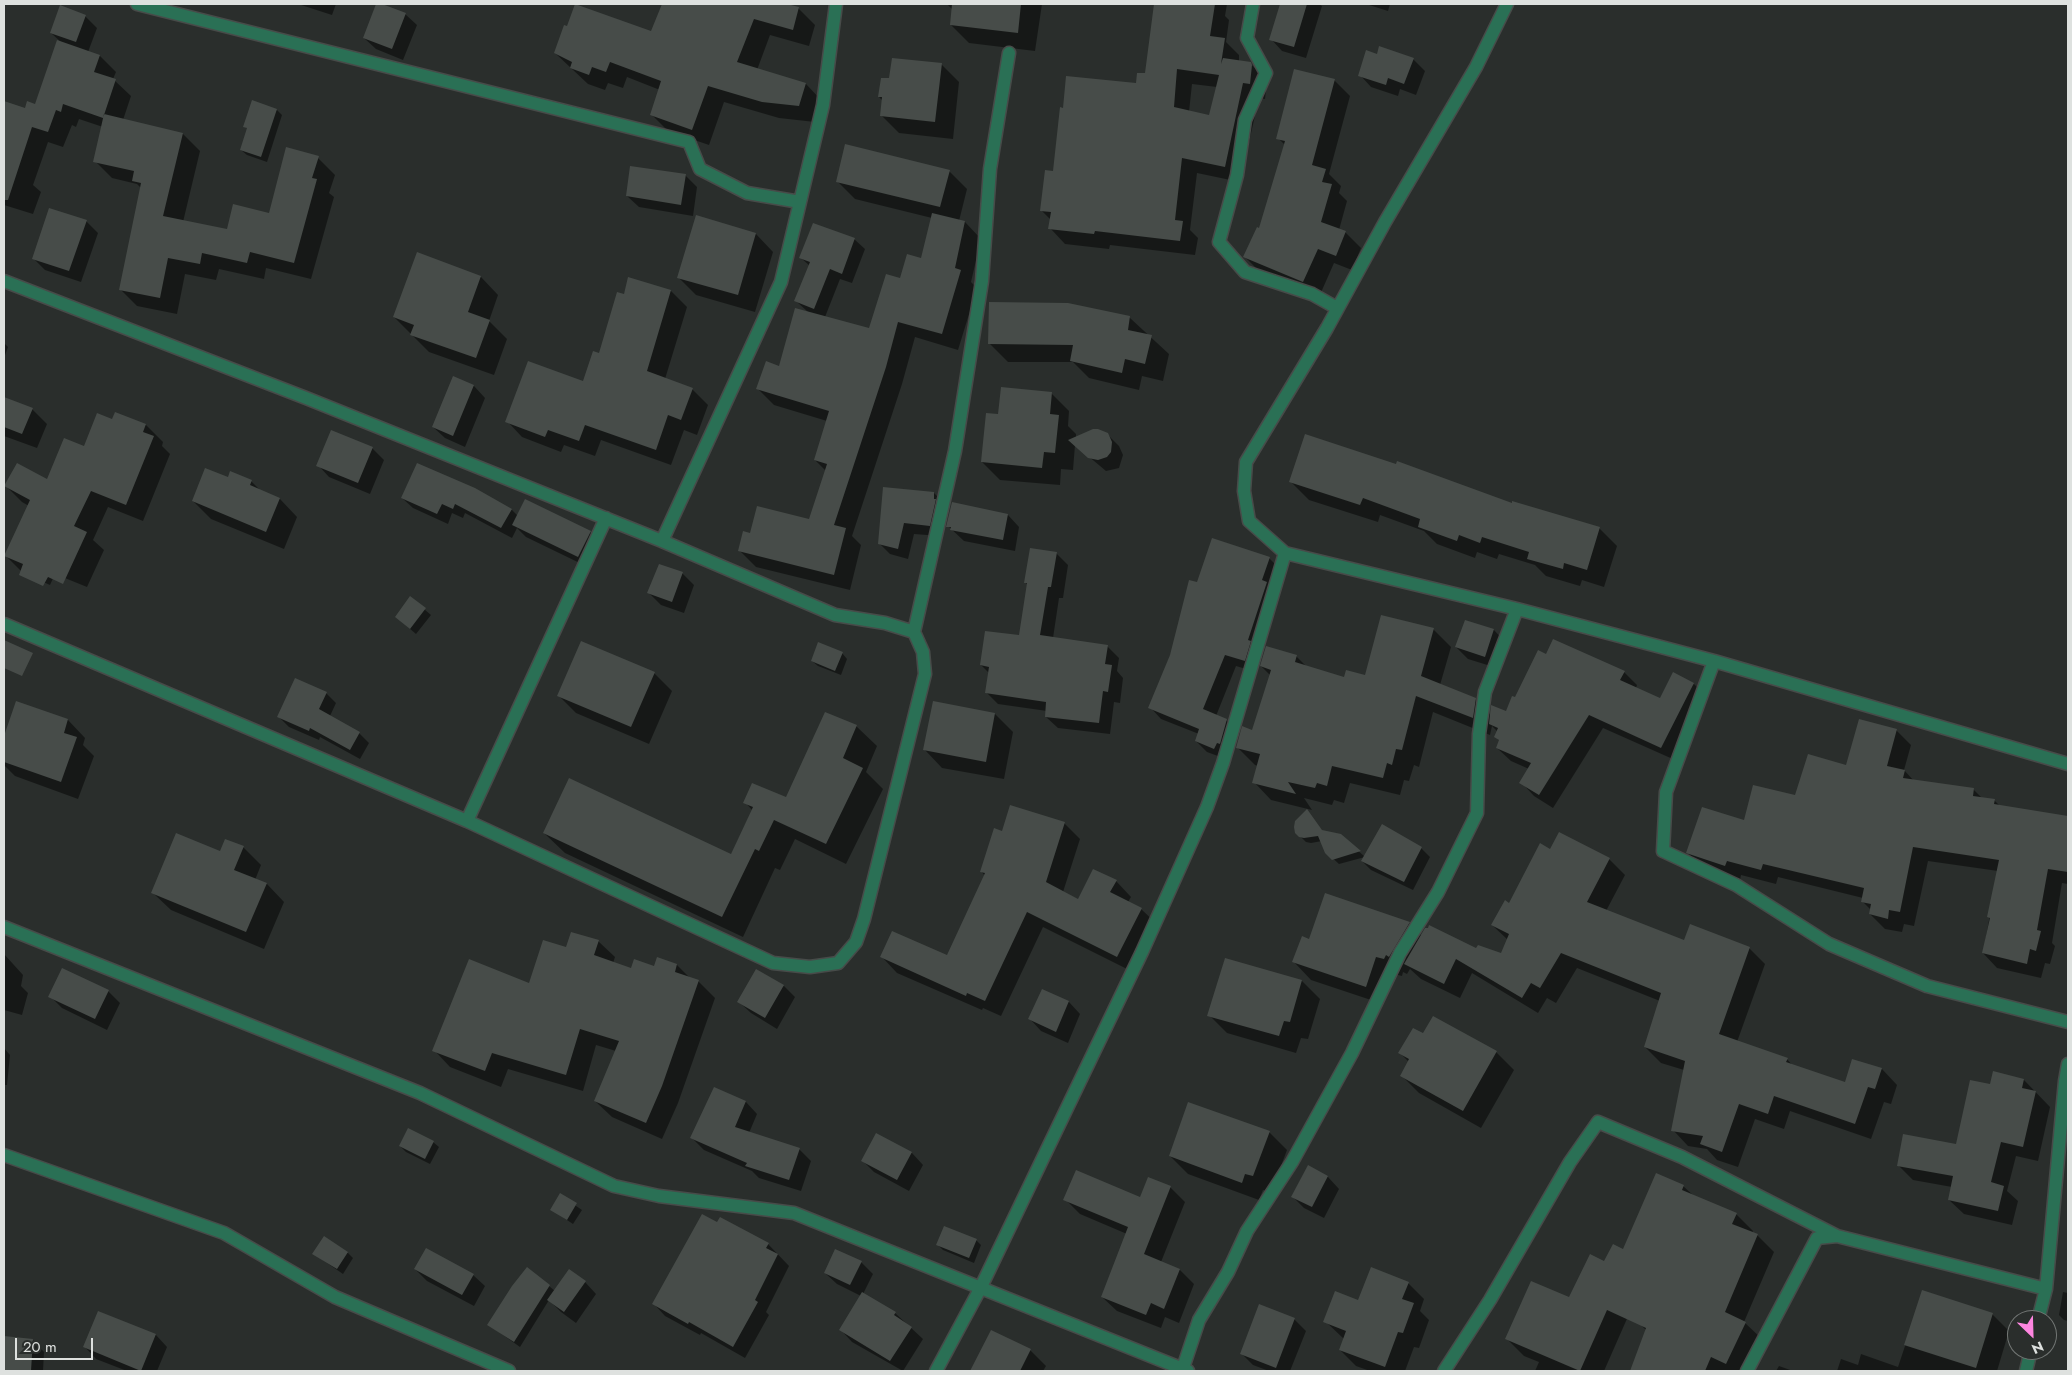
<!DOCTYPE html>
<html>
<head>
<meta charset="utf-8">
<style>
	body { margin:0 }
	#map { position:relative; width:2072px; height:1375px; overflow:hidden; background:#2a2e2c; font-family:Jost,sans-serif }
	canvas { display:block }
	.frame { position:absolute; inset:0; border:5px solid #dee1df; pointer-events:none }
	.north { position:absolute; left:2007px; top:1310px; width:50px; height:50px; box-sizing:border-box; background:#2a2e2c; border:1px solid #727674; border-radius:50%; rotate:156deg; font-size:14px; font-weight:700; line-height:20px; text-align:center; color:#dee1df }
	.north::after { content:''; display:block; margin:auto; width:18px; height:22px; background:#fe86e0; clip-path:polygon(50% 0,100% 100%,50% 72%,0 100%) }
	.scale { position:absolute; left:15px; top:1338px; width:78px; height:22px; box-sizing:border-box; border:2px solid #dee1df; border-top:0; padding-left:6px; font-size:15px; line-height:18px; white-space:nowrap; color:#dee1df; -webkit-text-stroke:4px #2a2e2c; paint-order:stroke }
</style>
</head>
<body>
<div id="map">
<canvas width="2072" height="1375"></canvas>
<div class="frame"></div>
<div class="north">N</div>
<div class="scale">20 m</div>
</div>
<script>
const g = document.querySelector('canvas').getContext('2d');
g.lineJoin = 'round';
function fill(path, color) { g.fillStyle = color; g.fill(path, 'evenodd'); }
const poly = rows => new Path2D(rows.map(r => 'M' + r).join(''));
function stroke(path, color, width, dash) { g.strokeStyle = color; g.lineWidth = width; g.lineCap = dash ? 'butt' : 'round'; g.setLineDash(dash || []); g.stroke(path); }
const shadow = poly([
	[298,4,336,4,332,15],
	[377,4,405,14,417,25,403,60,376,49,364,38],
	[663,4,782,4,798,8,815,25,809,46,770,35,757,70,806,84,822,101,815,122,779,118,724,102,709,145,668,131,651,114,660,90,627,77,623,88,608,83,605,90,588,84,555,53,652,33],
	[947,4,1042,4,1035,51,969,43,951,25,953,10],
	[1155,4,1227,4,1225,16,1229,20,1226,42,1239,55,1239,61,1250,63,1267,81,1265,99,1259,98,1240,182,1197,173,1190,230,1198,238,1195,255,1110,245,1109,249,1065,244,1050,228,1051,220,1041,210,1054,172,1146,75],
	[1192,84,1217,87,1210,116,1189,112],
	[1281,4,1319,4,1322,6,1306,58,1282,51,1271,39],
	[1366,4,1390,4,1388,11],
	[85,16,97,28,88,52,100,56,116,72,113,79,131,96,123,120,183,134,200,151,183,222,228,230,270,214,318,158,335,175,329,193,334,197,311,279,266,268,264,279,219,269,216,280,185,274,177,314,137,306,120,289,141,188,137,184,112,178,95,161,103,127,79,119,76,127,72,125,63,147,48,142,33,185,41,192,33,214,4,205,4,103,26,110,35,105,62,43,51,33],
	[1413,59,1425,71,1416,95,1400,89,1398,96,1371,87,1360,75],
	[941,64,959,82,953,139,899,133,881,115,883,101,879,97,890,80],
	[1334,80,1350,96,1329,174,1341,186,1339,193,1347,201,1339,230,1345,232,1361,248,1352,270,1334,263,1319,297,1260,272,1245,257,1260,230,1285,145,1278,138],
	[277,110,282,115,267,162,247,155,241,150,248,129,245,126],
	[949,171,967,189,959,221,965,222,981,239,971,282,977,288,958,350,915,337,902,384,852,536,861,545,850,590,756,567,740,551,751,534,810,520,826,471,815,460,827,421,774,405,758,389,779,367,808,312,796,301,810,266,801,258,854,239,865,249,852,283,840,279,825,317,870,330,900,279,922,260,932,218,855,199,837,181],
	[685,175,697,187,693,216,639,207,627,196],
	[86,221,98,233,81,282,45,270,33,258],
	[756,234,773,252,755,312,696,295,678,277],
	[417,254,481,277,498,295,489,321,507,339,494,375,429,352,394,317],
	[629,279,671,291,687,307,665,379,692,389,708,405,697,435,684,430,671,465,601,440,595,456,564,445,561,452,522,437,507,421,583,383,600,354,624,295],
	[1068,304,1130,318,1169,354,1163,381,1142,376,1139,390,1089,378,1073,362,1008,362,990,344],
	[4,343,8,347,4,358],
	[454,378,474,386,485,398,465,447,445,438,433,427],
	[1051,393,1069,411,1068,426,1076,434,1076,438,1107,434,1119,446,1123,455,1119,468,1106,471,1075,445,1073,470,1061,469,1060,485,1000,480,982,462,999,416],
	[4,399,32,409,47,424,37,448,4,436],
	[115,413,146,425,163,442,162,446,170,454,143,521,108,507,93,540,104,550,87,587,55,574,50,585,23,573,6,556,29,506,22,502,5,485,47,481,112,421],
	[372,448,384,460,370,494,329,477,318,465],
	[229,479,251,481,261,491,280,499,297,517,284,549,211,519,193,501],
	[1291,482,1513,504,1599,528,1617,546,1604,587,1582,580,1580,586,1546,576,1535,565,1499,554,1497,559,1477,552,1475,558,1437,544,1424,531,1380,515,1378,522,1309,500],
	[474,489,512,510,518,516,590,532,602,544,590,568,526,537,517,528,512,538,465,513,463,518,452,513,448,524,413,508,402,498],
	[934,493,944,503,940,536,914,534,908,559,890,554,879,543],
	[1008,515,1019,527,1015,551,964,541,948,526],
	[1056,553,1068,565,1063,598,1059,598,1053,638,1107,646,1119,658,1117,671,1123,678,1120,703,1114,702,1110,734,1058,728,1046,717,1047,711,998,704,986,692,989,673,981,665,1020,637,1028,585,1025,582],
	[1269,558,1280,569,1256,672,1236,666,1216,716,1227,721,1238,732,1226,759,1207,752,1196,741,1199,734,1161,719,1150,707,1198,584],
	[682,573,694,585,684,613,661,605,649,593],
	[411,598,431,615,416,634,402,622],
	[1466,621,1494,630,1505,642,1497,668,1468,659,1456,647],
	[1433,629,1451,647,1440,685,1475,699,1491,715,1506,712,1547,655,1624,672,1637,685,1636,688,1660,699,1694,684,1707,697,1675,760,1603,728,1553,808,1534,796,1521,782,1529,769,1511,761,1497,748,1500,741,1496,737,1498,732,1492,726,1490,735,1433,712,1419,767,1414,765,1409,781,1404,780,1400,795,1350,783,1344,803,1334,800,1332,805,1304,798,1312,810,1271,800,1254,782,1258,766,1255,765,1237,747,1253,732,1270,675,1261,666,1296,656,1307,667,1345,678,1366,677],
	[581,643,654,673,672,691,649,744,576,713,558,695],
	[842,653,847,659,841,675,818,666,812,661],
	[326,693,336,703,330,716,359,733,369,743,360,759,320,737,319,740,289,727,279,717],
	[17,703,68,720,85,738,83,745,94,756,78,799,15,776,4,765,4,740],
	[995,714,1013,732,1004,779,942,768,925,750],
	[856,726,877,746,866,772,883,789,846,864,795,839,780,870,775,868,743,937,565,853,544,833,731,855,752,810,745,802,786,799],
	[1896,730,1911,745,1904,770,1914,781,1973,789,1982,798,1994,800,2000,806,2068,817,2068,884,2062,883,2052,943,2055,946,2050,964,2045,963,2041,978,1997,968,1983,953,1998,871,1928,861,1914,926,1904,924,1902,932,1885,929,1870,914,1871,910,1863,902,1863,898,1778,877,1776,884,1741,875,1740,880,1702,867,1688,853,1796,797,1847,767],
	[1307,811,1323,832,1341,835,1365,857,1421,848,1430,857,1413,890,1371,870,1362,861,1365,857,1339,864,1326,852,1322,841,1311,843,1306,842,1300,836],
	[1064,823,1080,839,1063,892,1079,900,1116,881,1131,897,1128,902,1141,909,1157,924,1133,972,1043,927,1001,1016,983,1008,982,1010,897,973,882,957,948,957,985,876,981,871,1002,832],
	[243,847,261,865,255,880,267,884,284,902,264,949,171,910,153,893,221,852],
	[1551,850,1609,859,1625,875,1606,911,1684,942,1749,948,1765,964,1737,1042,1787,1059,1793,1066,1846,1083,1882,1069,1897,1085,1891,1104,1884,1102,1871,1139,1790,1111,1784,1129,1755,1119,1738,1167,1717,1160,1707,1149,1688,1146,1673,1130,1684,1070,1661,1063,1645,1047,1660,1001,1577,968,1556,1003,1547,998,1538,1013,1472,973,1460,998,1421,979,1410,969,1407,974,1403,972,1402,976,1394,974,1383,1004,1311,980,1294,962,1310,941,1409,923,1422,936,1502,955,1508,940,1492,925,1510,904],
	[598,941,615,957,613,963,632,970,677,965,690,978,698,981,715,998,678,1103,662,1139,612,1117,595,1101,616,1051,596,1045,583,1091,508,1069,501,1087,450,1067,434,1050,530,985,567,948],
	[4,954,23,975,21,986,28,993,22,1015,4,1010],
	[1225,959,1302,981,1320,999,1308,1039,1301,1038,1296,1053,1227,1033,1209,1015],
	[784,986,795,997,777,1029,751,1013,739,1002],
	[108,991,120,1003,107,1030,62,1008,50,996],
	[1043,991,1069,1002,1080,1014,1068,1043,1041,1031,1030,1019],
	[1424,1035,1496,1052,1514,1070,1481,1128,1419,1093,1401,1075,1409,1062,1400,1053],
	[4,1048,10,1055,7,1085,4,1085],
	[2024,1080,2050,1107,2038,1161,2016,1156,2007,1191,2018,1201,2012,1225,1964,1214,1949,1200,1952,1187,1913,1180,1899,1166,1957,1145,1991,1086],
	[715,1088,746,1102,757,1114,749,1133,799,1149,811,1161,801,1191,759,1178,752,1171,704,1150,692,1138],
	[1269,1132,1287,1150,1271,1193,1263,1190,1259,1200,1188,1174,1170,1156],
	[877,1135,912,1153,923,1165,909,1191,874,1172,862,1160],
	[433,1142,439,1147,430,1164,406,1152,400,1146],
	[1308,1166,1328,1177,1339,1189,1324,1218,1304,1208,1292,1196],
	[1683,1186,1694,1196,1736,1214,1753,1231,1752,1233,1757,1235,1774,1252,1744,1322,1762,1339,1747,1371,1631,1371,1647,1331,1640,1324,1648,1271,1604,1371,1535,1371,1539,1362,1524,1356,1507,1339,1570,1299,1605,1263,1630,1254],
	[1170,1187,1185,1202,1161,1262,1180,1270,1194,1284,1179,1323,1165,1317,1161,1328,1117,1311,1102,1297,1127,1234,1080,1214,1065,1199,1141,1198],
	[560,1195,582,1210,573,1224,552,1210],
	[976,1240,981,1245,974,1263,943,1250,938,1245],
	[768,1244,789,1266,766,1312,769,1315,745,1358,701,1333,700,1335,665,1316,654,1304],
	[348,1253,353,1258,343,1274,314,1254],
	[861,1262,873,1274,863,1294,895,1313,923,1339,903,1371,852,1342,841,1330,861,1296,837,1284,825,1273],
	[415,1269,473,1275,485,1286,474,1306,427,1281],
	[585,1282,596,1294,576,1323,561,1312,549,1300,520,1347,489,1325,549,1286,555,1291],
	[1408,1283,1424,1299,1420,1311,1429,1320,1419,1348,1414,1347,1405,1371,1370,1371,1356,1366,1340,1350,1344,1339,1325,1321,1359,1301],
	[1923,1292,1992,1314,2009,1331,1997,1371,1837,1371,1841,1359,1858,1365,1861,1354,1898,1367],
	[2063,1292,2068,1293,2068,1321,2064,1320,2059,1315],
	[99,1312,156,1335,167,1347,157,1371,127,1371,96,1359,85,1347],
	[1294,1319,1306,1331,1290,1371,1269,1371,1253,1365,1241,1353],
	[991,1331,1030,1350,1046,1366,1043,1371,972,1371],
	[4,1338,33,1340,44,1352,43,1371,4,1371],
	[1779,1366,1793,1371,1776,1371]
]);
const building = poly([
	[376,4,382,4,406,13,392,49,363,38],
	[575,4,651,31,662,4,787,4,799,7,793,30,754,19,737,62,806,83,799,106,762,102,708,86,692,130,650,115,661,81,610,62,606,72,592,67,589,75,570,68,572,62,554,53,564,25,567,26],
	[952,4,1021,4,1018,33,950,25],
	[1154,4,1215,4,1210,36,1225,38,1221,64,1223,58,1251,62,1252,65,1250,84,1243,83,1225,167,1182,158,1175,220,1183,221,1180,241,1095,231,1094,234,1048,229,1051,212,1040,211,1045,170,1053,171,1060,107,1063,108,1066,76,1136,83,1137,73,1145,73],
	[1177,69,1219,75,1209,115,1174,107],
	[1280,4,1307,4,1294,47,1269,40],
	[60,5,86,15,76,42,50,33],
	[57,40,100,55,94,72,116,79,103,118,63,104,61,112,56,110,48,132,32,127,8,200,4,200,4,101,25,108,27,101,35,104],
	[1379,46,1414,58,1404,84,1388,78,1386,85,1358,76,1366,50,1377,54],
	[892,58,942,63,935,122,880,116,882,97,878,97,881,78,889,78],
	[1294,69,1335,79,1312,165,1326,169,1322,182,1332,184,1321,222,1346,231,1336,256,1318,249,1303,282,1243,257,1257,227,1259,228,1285,141,1276,139],
	[252,100,277,109,261,157,240,150,247,128,243,127],
	[104,114,183,133,163,216,227,229,233,204,269,213,286,147,319,156,312,178,317,179,294,263,250,252,247,263,202,253,200,264,168,258,160,298,119,290,141,183,132,181,134,171,93,162],
	[845,144,950,170,940,207,836,182],
	[630,166,686,174,681,205,626,196],
	[49,208,87,220,69,271,32,259],
	[932,213,965,221,955,268,961,270,942,334,898,322,886,367,834,525,846,528,834,575,738,551,743,531,750,533,757,506,809,519,827,464,814,460,829,411,756,389,766,361,779,366,795,308,869,328,886,274,900,278,907,254,921,258],
	[696,215,756,233,738,295,677,278],
	[813,223,855,238,842,274,830,269,814,309,794,301,810,262,799,258],
	[417,252,481,276,468,312,490,320,476,358,410,335,414,325,393,317],
	[628,277,671,290,647,371,693,388,681,420,668,415,656,450,585,425,579,441,548,430,545,437,505,422,528,361,583,381,593,351,599,353,617,292,624,294],
	[989,302,1068,303,1130,316,1128,330,1152,335,1145,364,1125,359,1122,373,1070,361,1073,345,988,344],
	[453,376,474,385,453,436,432,427],
	[1001,387,1052,392,1050,414,1059,415,1055,453,1044,452,1042,468,981,462,986,413,998,414],
	[4,397,33,408,22,434,4,427],
	[115,412,146,424,143,432,154,436,126,505,91,491,74,526,87,532,63,584,48,577,43,586,19,575,23,564,4,556,30,500,4,486,17,463,47,479,64,438,84,446,97,413,112,419],
	[1093,429,1098,429,1108,433,1112,442,1111,452,1107,457,1098,460,1088,458,1068,440],
	[331,430,373,447,358,483,316,466],
	[1305,434,1396,464,1397,461,1512,503,1512,501,1600,527,1587,570,1564,563,1563,569,1527,559,1529,552,1482,537,1480,543,1459,535,1457,541,1418,527,1420,519,1363,498,1360,505,1289,482],
	[417,463,475,488,512,509,501,528,455,504,453,509,442,504,437,514,401,498],
	[205,468,228,477,230,471,252,480,250,485,280,498,266,532,192,501],
	[883,487,934,492,934,499,936,499,930,526,904,523,898,549,878,544],
	[525,499,591,531,578,557,512,525],
	[952,502,1008,514,1003,540,950,530,951,527,946,527],
	[1212,538,1270,557,1262,580,1267,582,1248,640,1251,641,1245,661,1225,655,1203,709,1227,719,1220,744,1217,743,1214,749,1195,741,1199,729,1148,708,1170,655,1189,580,1197,582],
	[1030,548,1057,552,1051,587,1048,587,1040,635,1108,645,1105,664,1112,665,1108,692,1103,691,1099,723,1045,717,1046,702,985,693,989,667,980,665,985,631,1019,635,1027,583,1024,583],
	[659,564,683,572,672,602,647,593],
	[410,596,426,608,410,629,395,617],
	[1381,615,1434,628,1421,676,1476,698,1473,718,1416,696,1402,750,1396,749,1392,765,1387,763,1383,778,1332,766,1327,786,1317,783,1315,788,1288,782,1296,794,1252,783,1260,754,1236,748,1242,726,1252,730,1271,670,1260,666,1266,646,1297,655,1295,662,1344,677,1346,670,1365,675],
	[1465,620,1494,629,1485,657,1455,647],
	[1553,639,1625,671,1620,680,1660,698,1673,672,1694,683,1661,748,1589,715,1539,795,1519,783,1531,763,1496,748,1499,740,1494,737,1498,728,1489,724,1491,705,1506,711,1512,696,1515,697,1538,650,1546,654],
	[4,640,33,653,22,676,4,668],
	[581,641,655,672,631,727,557,696],
	[818,642,843,652,835,671,811,661],
	[295,678,327,692,319,709,360,732,350,750,310,728,309,731,277,717],
	[16,701,68,719,64,733,77,737,61,782,4,762,4,736],
	[933,701,995,713,986,762,923,750],
	[825,712,857,725,843,758,863,768,826,844,774,820,759,851,755,849,722,917,543,833,569,778,731,854,753,807,743,803,752,783,786,797],
	[1859,719,1897,729,1887,766,1905,770,1903,778,1974,788,1973,796,1995,799,1994,804,2068,816,2068,872,2048,869,2037,930,2041,931,2036,951,2030,949,2027,964,1982,953,1990,918,1987,917,1999,860,1913,847,1900,912,1889,910,1888,919,1869,914,1871,904,1861,902,1864,888,1763,864,1761,870,1727,861,1725,866,1686,853,1702,807,1744,820,1753,785,1795,795,1808,754,1846,765],
	[1010,805,1065,822,1046,882,1078,899,1093,869,1117,880,1110,892,1142,908,1117,957,1027,912,985,1001,967,993,966,996,880,957,892,931,947,955,985,873,980,872,994,828,1002,831],
	[1307,809,1322,830,1341,834,1361,851,1332,860,1325,853,1318,836,1304,838,1299,837,1295,833,1294,827,1295,821],
	[1382,824,1422,847,1404,882,1361,861],
	[1559,832,1610,858,1587,902,1684,940,1690,924,1750,947,1719,1034,1788,1058,1786,1062,1845,1082,1852,1059,1882,1068,1875,1089,1868,1087,1855,1124,1774,1096,1768,1114,1739,1104,1722,1152,1700,1144,1703,1136,1671,1131,1685,1061,1644,1047,1661,993,1561,953,1540,988,1531,983,1522,998,1456,959,1444,984,1404,964,1425,928,1428,928,1429,925,1476,948,1478,945,1501,953,1509,934,1491,925,1505,900,1509,903,1540,843,1550,849],
	[176,833,220,851,225,839,244,846,234,870,267,883,246,932,151,893],
	[1325,893,1410,922,1389,957,1386,955,1384,959,1376,957,1366,987,1292,962,1302,936,1309,939],
	[571,932,599,940,594,955,631,968,634,959,654,966,657,957,677,964,675,972,699,980,662,1086,646,1123,594,1101,619,1041,580,1029,566,1075,492,1053,485,1071,432,1051,469,959,529,983,543,940,566,947],
	[1225,958,1302,980,1290,1022,1284,1021,1279,1036,1207,1016],
	[62,968,109,990,95,1019,48,997],
	[756,969,784,985,765,1018,737,1002],
	[1042,989,1069,1001,1056,1032,1028,1019],
	[1433,1016,1497,1051,1463,1111,1400,1076,1409,1059,1398,1053,1413,1028,1423,1033],
	[1993,1071,2024,1079,2022,1088,2036,1091,2023,1147,2001,1142,1991,1182,2004,1186,1998,1211,1948,1200,1953,1176,1897,1166,1903,1134,1956,1144,1970,1080,1990,1084],
	[714,1087,746,1101,735,1127,800,1148,789,1180,745,1166,747,1163,690,1138],
	[1188,1102,1270,1131,1253,1176,1245,1174,1242,1183,1169,1156],
	[408,1128,434,1141,425,1159,399,1146],
	[876,1133,912,1152,897,1180,861,1161],
	[1308,1165,1328,1176,1312,1207,1291,1197],
	[1076,1170,1140,1197,1148,1177,1171,1186,1144,1254,1180,1269,1164,1309,1151,1303,1146,1315,1101,1297,1128,1227,1063,1200],
	[1656,1173,1684,1185,1682,1190,1737,1213,1732,1224,1758,1234,1725,1312,1746,1322,1726,1364,1711,1357,1705,1371,1630,1371,1646,1328,1607,1310,1580,1371,1505,1339,1531,1281,1569,1297,1590,1254,1604,1261,1613,1244,1623,1249],
	[560,1193,577,1203,567,1220,550,1210],
	[702,1214,717,1222,720,1217,769,1243,766,1248,778,1254,755,1300,758,1302,733,1347,689,1322,688,1324,652,1304],
	[944,1226,977,1239,969,1258,936,1245],
	[324,1236,348,1252,337,1269,312,1254],
	[426,1248,474,1274,462,1295,414,1269],
	[835,1249,862,1261,850,1285,824,1273],
	[527,1267,550,1285,514,1342,487,1325,512,1286],
	[1371,1267,1409,1282,1402,1299,1414,1303,1403,1333,1398,1332,1385,1367,1339,1350,1346,1331,1323,1322,1335,1291,1358,1300],
	[569,1269,586,1281,564,1312,547,1300],
	[1922,1290,1993,1313,1976,1368,1904,1345],
	[862,1292,896,1312,894,1315,912,1327,890,1361,839,1330],
	[1259,1304,1295,1318,1276,1368,1240,1354],
	[98,1311,156,1334,141,1371,83,1347],
	[991,1330,1031,1349,1020,1371,970,1371],
	[4,1336,33,1339,31,1371,4,1371]
]);
const minor = poly([
	[137,4,689,142,700,169,747,193,800,202],
	[1253,4,1247,38,1266,73,1245,120,1237,175,1219,242,1245,272,1312,294,1337,308],
	[1507,4,1476,67,1385,222,1327,328,1246,462,1244,491,1249,521,1285,553,1517,609,1714,661,2068,764],
	[4,281,306,398,662,541,835,615,885,623,914,632,923,652,925,674,864,919,856,942,838,963,810,967,773,963,467,821,4,624],
	[662,541,781,282,823,105,836,4],
	[914,632,955,451,982,281,990,169,1009,53],
	[1714,661,1666,792,1663,851,1736,885,1829,944,1927,986,2068,1022],
	[467,821,606,518],
	[4,927,420,1093,614,1186,659,1196,794,1213,1188,1371],
	[4,1155,224,1233,335,1297,509,1371],
	[2038,1320,2046,1289,2065,1081,2068,1064],
	[936,1371,980,1289,1142,952,1207,807,1223,763,1285,553],
	[1182,1371,1199,1320,1228,1272,1247,1231,1292,1162,1352,1053,1400,953,1438,892,1477,813,1479,734,1485,692,1517,609],
	[1444,1371,1490,1300,1570,1162,1598,1122,1682,1157,1837,1236],
	[1747,1371,1817,1238,1837,1236,2046,1289],
	[2026,1371,2031,1350]
]);
fill(shadow, '#0007');
fill(building, '#474c49');
stroke(minor, '#474b49', 15);
stroke(minor, '#2a7055', 12);
</script>
</body>
</html>
